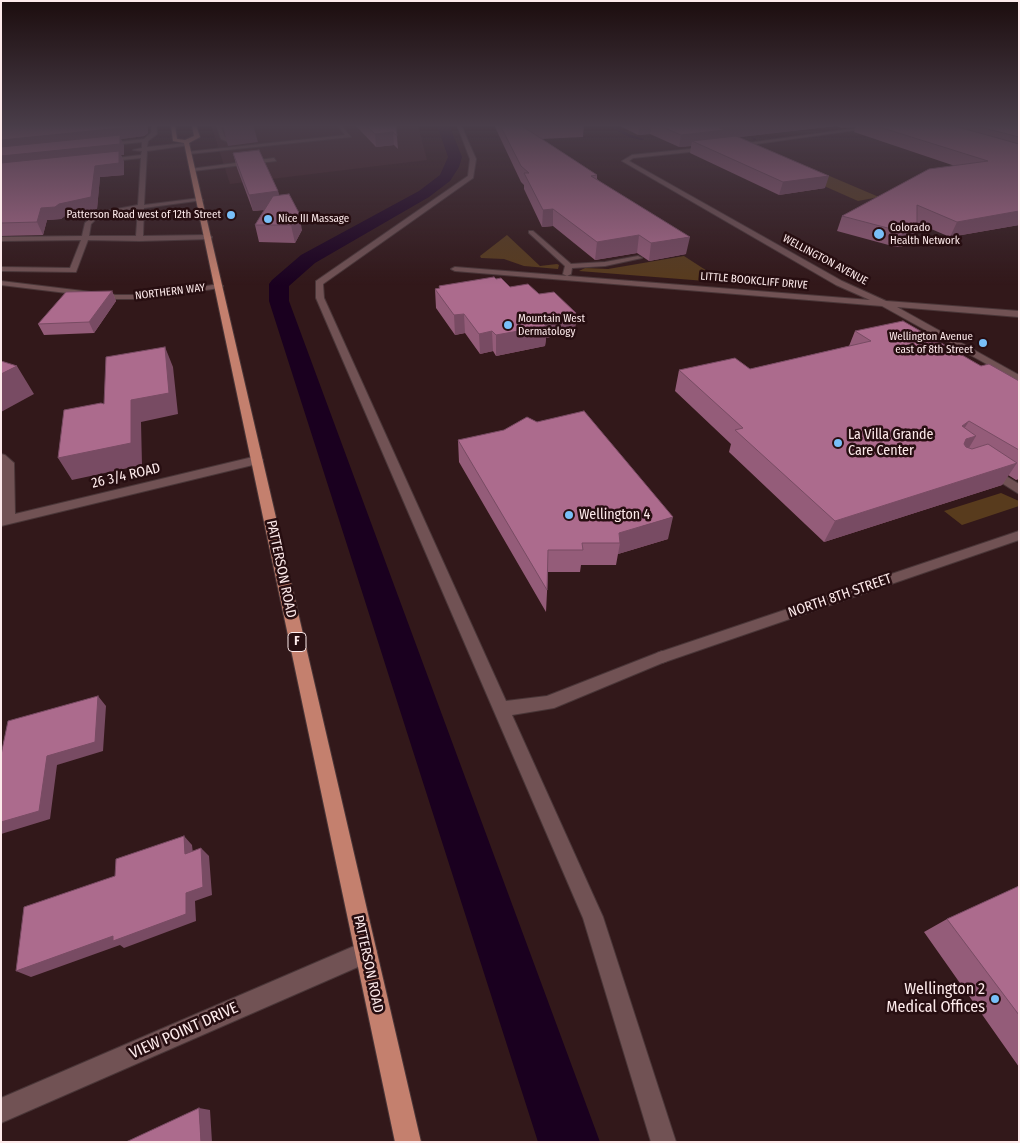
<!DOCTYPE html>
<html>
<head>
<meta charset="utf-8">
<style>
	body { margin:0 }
	#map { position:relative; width:1020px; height:1143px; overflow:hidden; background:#32181a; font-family:"Fira Sans Condensed",sans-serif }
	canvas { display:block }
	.frame { position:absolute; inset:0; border:2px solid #fdeaeb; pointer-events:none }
</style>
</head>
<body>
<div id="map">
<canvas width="1020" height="1143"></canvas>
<div class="frame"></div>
</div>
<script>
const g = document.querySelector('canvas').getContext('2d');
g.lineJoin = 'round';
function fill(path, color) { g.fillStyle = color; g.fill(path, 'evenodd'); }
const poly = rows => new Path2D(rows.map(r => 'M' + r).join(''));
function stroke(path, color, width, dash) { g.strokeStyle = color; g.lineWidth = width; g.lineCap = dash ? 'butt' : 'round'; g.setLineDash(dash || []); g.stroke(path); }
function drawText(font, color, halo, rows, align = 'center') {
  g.font = font + ' "Fira Sans Condensed",sans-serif'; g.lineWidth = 5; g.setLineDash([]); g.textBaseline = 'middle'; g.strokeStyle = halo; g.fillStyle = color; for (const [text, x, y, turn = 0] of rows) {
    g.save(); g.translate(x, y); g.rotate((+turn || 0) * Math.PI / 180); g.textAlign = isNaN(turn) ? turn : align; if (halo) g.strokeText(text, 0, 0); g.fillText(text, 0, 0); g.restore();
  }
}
const built = poly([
	[211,125,418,125,427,160,230,184]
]);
const green = poly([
	[799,163,879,197,858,201,781,167],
	[507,235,540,266,557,264,559,265,558,269,524,266,504,259,481,258,480,256],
	[684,256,718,278,718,282,579,271,585,268,608,269],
	[1001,493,1019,501,1019,506,962,525,944,511]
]);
const stream = poly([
	[608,125,611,125,631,135,644,139,642,140,629,137,608,125],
	[755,138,756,140,752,139,753,138,755,138]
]);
const canal = poly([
	[437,125,449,125,462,157,459,167,450,181,429,197,315,263,289,286,289,301,600,1142,538,1142,269,301,269,284,272,280,301,255,419,191,440,175,448,157,437,125]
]);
const service = poly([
	[152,125,156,125,157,134,148,141,147,147,187,143,190,145,147,151,144,205,200,198,203,200,144,208,143,236,208,235,212,237,211,239,139,241,88,240,76,272,1,271,1,267,70,268,81,240,1,241,1,237,82,236,85,223,93,216,106,211,138,205,141,158,103,162,100,160,141,155,142,151,133,150,142,148,142,142,104,146,101,144,144,139,151,133,152,125],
	[138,209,136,236,89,236,91,224,97,218,138,209],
	[216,125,230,125,221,127,225,137,244,140,230,143,221,139,216,125],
	[337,125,341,125,351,137,189,154,186,152,345,135,337,125],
	[457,125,461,125,476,159,473,178,323,284,324,298,506,701,547,696,662,651,667,653,670,657,667,661,554,708,512,715,603,917,676,1142,651,1142,583,918,316,298,316,281,468,176,470,159,457,125],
	[274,158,276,161,193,171,190,169,274,158],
	[529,231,533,231,571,264,605,262,638,256,642,258,605,266,572,268,571,274,567,276,563,274,565,266,529,233,529,231],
	[990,466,1019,484,1019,494,986,473,984,470,986,467,990,466]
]);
const minor = poly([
	[882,125,892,125,735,147,732,145,882,125],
	[710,147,708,150,633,158,629,161,842,281,886,301,1019,311,1019,317,897,307,1019,375,1019,382,882,306,455,271,451,269,455,267,870,300,836,285,622,161,632,155,710,147],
	[1,281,116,295,149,295,219,284,223,286,219,288,149,299,116,299,1,285,1,281],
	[1,454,5,455,14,463,15,514,257,456,263,460,257,464,1,526,1,454],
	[1019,531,1019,540,662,663,657,661,654,657,657,653,1019,531],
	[366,941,374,944,377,952,374,960,1,1123,1,1098,366,941]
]);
const primary = poly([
	[171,125,175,125,177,139,185,140,194,136,192,125,196,125,200,137,189,143,421,1142,395,1142,184,143,173,141,171,125]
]);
const wall = poly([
	[1,125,148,133,144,136,121,139,124,146,124,155,121,155,124,162,124,175,100,177,97,209,65,216,61,219,47,220,43,235,1,236],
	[355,125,396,125,398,149,394,145,376,147],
	[494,125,584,125,583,137,542,139,597,175,597,179,686,254,649,261,637,253,595,260,553,226,542,227,524,189,524,185,521,182],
	[618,125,1019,125,1019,225,950,237,917,223,917,229,910,245,896,247,837,231,842,216,955,166,854,132,856,127,842,128,836,126,739,137,825,188,779,195,690,153,691,146,679,147,650,134,638,135],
	[233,153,278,191,279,196,302,230,295,243,259,242,255,225,264,210,253,211,237,168],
	[496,279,510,287,539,294,576,313,575,332,546,338,545,346,496,356,493,351,480,354,465,333,455,335,436,308,435,289,439,288,439,286],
	[112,291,116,301,94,333,44,335,38,324],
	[855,331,981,366,1019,381,1019,479,1016,480,1008,475,1002,485,824,542,729,452,731,444,675,391,679,370,750,369,849,346],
	[458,440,668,539,618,554,616,565,581,565,580,572,548,572,546,612,459,462],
	[1019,886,1019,1067,924,932,947,919]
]);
const shadedWall = poly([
	[143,125,148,125,148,133,144,136,121,139,124,146,124,155,121,155,124,162,124,175,100,177,97,209,65,216,61,219,47,220,43,235,37,222,1,168,1,140],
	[246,125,253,125,258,142,228,146,223,127],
	[640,125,652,125,650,134,638,135],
	[748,125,836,125,836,126,723,139,692,141,691,146,679,147,681,135,719,128],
	[843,125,857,125,856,127,842,128],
	[393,132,394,145,376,147,375,134],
	[829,176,825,188,779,195,783,182],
	[278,191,282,208,253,211,249,195],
	[553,209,553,226,542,227,543,210],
	[1019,211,1019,225,950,237,957,222],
	[299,213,302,230,295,243,291,225],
	[917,229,910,245,896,247,903,232],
	[639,235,637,253,595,260,597,242],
	[690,237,686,254,649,261,651,243],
	[112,291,116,301,94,333,89,322],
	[576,313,575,332,546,338,545,346,496,356,496,335,540,320],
	[464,314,465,333,455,335,454,315],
	[492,331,493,351,480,354,479,334],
	[165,347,173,367,178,414,141,422,142,465,72,480,58,458,131,400],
	[17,366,34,394,1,412,1,374],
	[969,421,956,442,962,426],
	[976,436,963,458,952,461,966,439],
	[1017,463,1002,485,824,542,835,521],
	[673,517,668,539,618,554,620,543,619,533],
	[98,696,106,706,103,751,57,765,50,819,1,834,1,822,47,756],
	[184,836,192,845,194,862,185,854],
	[201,848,209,856,212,895,195,901,196,921,124,948,120,945,31,977,16,971,186,893],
	[199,1108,210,1110,212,1142,201,1142]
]);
const building = poly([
	[1,125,143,125,141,126,1,140,1,125],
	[223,125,246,125,223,127,223,125],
	[366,125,396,125,397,136,393,132,375,134,366,125],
	[500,125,561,125,522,126,597,175,591,176,690,237,651,243,639,235,597,242,553,209,543,210,524,173,529,173,521,166,500,125],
	[658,125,748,125,719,128,725,130,681,135,658,125],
	[873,125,951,125,1019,144,1019,211,957,222,917,205,917,229,903,232,842,216,929,169,988,161,873,125],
	[972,125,1019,125,1019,137,972,125],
	[120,135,120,144,1,156,1,147,120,135],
	[736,136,829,176,783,182,692,141,736,136],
	[259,150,278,191,249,195,233,153,259,150],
	[119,151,119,163,95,166,91,197,59,204,55,207,41,208,37,222,1,223,1,163,119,151],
	[289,194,299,213,291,225,255,225,273,196,289,194],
	[494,277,496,279,501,278,510,287,528,284,539,294,554,292,576,313,540,320,546,326,496,335,492,331,479,334,464,314,454,315,435,289,440,288,439,286,494,277],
	[112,291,89,322,38,324,66,292,112,291],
	[903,321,981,366,989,364,1019,381,1019,450,969,421,962,426,976,436,966,439,964,444,966,447,972,449,988,444,1017,463,835,521,735,430,743,428,679,370,735,358,750,369,871,341,855,331,903,321],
	[165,347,169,393,131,400,131,443,58,458,64,410,101,403,104,404,106,357,165,347],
	[1,361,17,366,1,374,1,361],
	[584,411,673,517,619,533,620,543,582,543,583,550,548,550,547,590,458,440,504,430,527,417,537,422,584,411],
	[98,696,95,742,47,756,39,811,1,822,1,755,8,721,98,696],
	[184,836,185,854,201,848,203,887,186,893,186,914,113,941,113,936,16,971,24,907,115,876,116,859,184,836],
	[1019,886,1019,1015,947,919,1019,886],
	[199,1108,201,1142,126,1142,199,1108]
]);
const markers = [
	[231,215,5,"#78bff8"],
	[268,219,5,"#78bff8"],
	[879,234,6,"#78bff8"],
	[508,325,5,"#78bff8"],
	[983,343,5,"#78bff8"],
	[838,443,5,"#78bff8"],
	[569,515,5,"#78bff8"],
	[995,999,5,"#78bff8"]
];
const farPoinames = [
	["Patterson Road west of 12th Street",221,215,"right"],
	["Nice III Massage",278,219],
	["Colorado",890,228],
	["Health Network",890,241],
	["Mountain West",518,319],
	["Dermatology",518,332],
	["Wellington Avenue",973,337,"right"],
	["east of 8th Street",973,350,"right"]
];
const farStreetnames = [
	["WELLINGTON AVENUE",825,260,28],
	["LITTLE BOOKCLIFF DRIVE",754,281,5],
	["NORTHERN WAY",170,292,-7]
];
const shields = [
	[297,642,18]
];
const shieldNames = [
	["F",297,642]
];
const poiNames = [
	["La Villa Grande",848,435],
	["Care Center",848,451],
	["Wellington 4",579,515]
];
const streetNames = [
	["26 3/4 ROAD",126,476,-13],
	["PATTERSON ROAD",281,569,78],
	["NORTH 8TH STREET",840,596,-19],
	["PATTERSON ROAD",368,964,78]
];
const nearPoinames = [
	["Wellington 2",985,990],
	["Medical Offices",985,1008]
];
const nearStreetnames = [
	["VIEW POINT DRIVE",184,1031,-24]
];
fill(built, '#412024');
fill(green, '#583b1d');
fill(stream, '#1a001f');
fill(canal, '#1a001f');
stroke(service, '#4a3638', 2);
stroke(minor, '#4a3638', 2);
stroke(primary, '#4a3638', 2);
fill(service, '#715254');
fill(minor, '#715254');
fill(primary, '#c4806e');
fill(wall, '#945c79');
fill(shadedWall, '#784b63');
fill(building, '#ac6b8d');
stroke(building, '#784b63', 1);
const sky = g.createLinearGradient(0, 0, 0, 285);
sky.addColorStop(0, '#1c0d0e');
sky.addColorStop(0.44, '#493d49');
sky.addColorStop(1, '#493d4900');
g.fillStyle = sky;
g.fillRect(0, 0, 1020, 285);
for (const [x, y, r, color] of markers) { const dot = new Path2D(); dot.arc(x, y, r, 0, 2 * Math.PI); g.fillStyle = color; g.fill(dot); stroke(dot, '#270e11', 2); }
drawText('11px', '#fdeaeb', '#270e11', farPoinames, 'left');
drawText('11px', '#fdeaeb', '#270e11', farStreetnames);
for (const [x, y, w] of shields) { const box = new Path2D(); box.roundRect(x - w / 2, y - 9.5, w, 19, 4); g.fillStyle = '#270e11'; g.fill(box); stroke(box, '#fdeaeb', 1); }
drawText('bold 12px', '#fdeaeb', null, shieldNames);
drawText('14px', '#fdeaeb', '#270e11', poiNames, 'left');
drawText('14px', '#fdeaeb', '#270e11', streetNames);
drawText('16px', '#fdeaeb', '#270e11', nearPoinames, 'right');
drawText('16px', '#fdeaeb', '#270e11', nearStreetnames);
</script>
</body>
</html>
